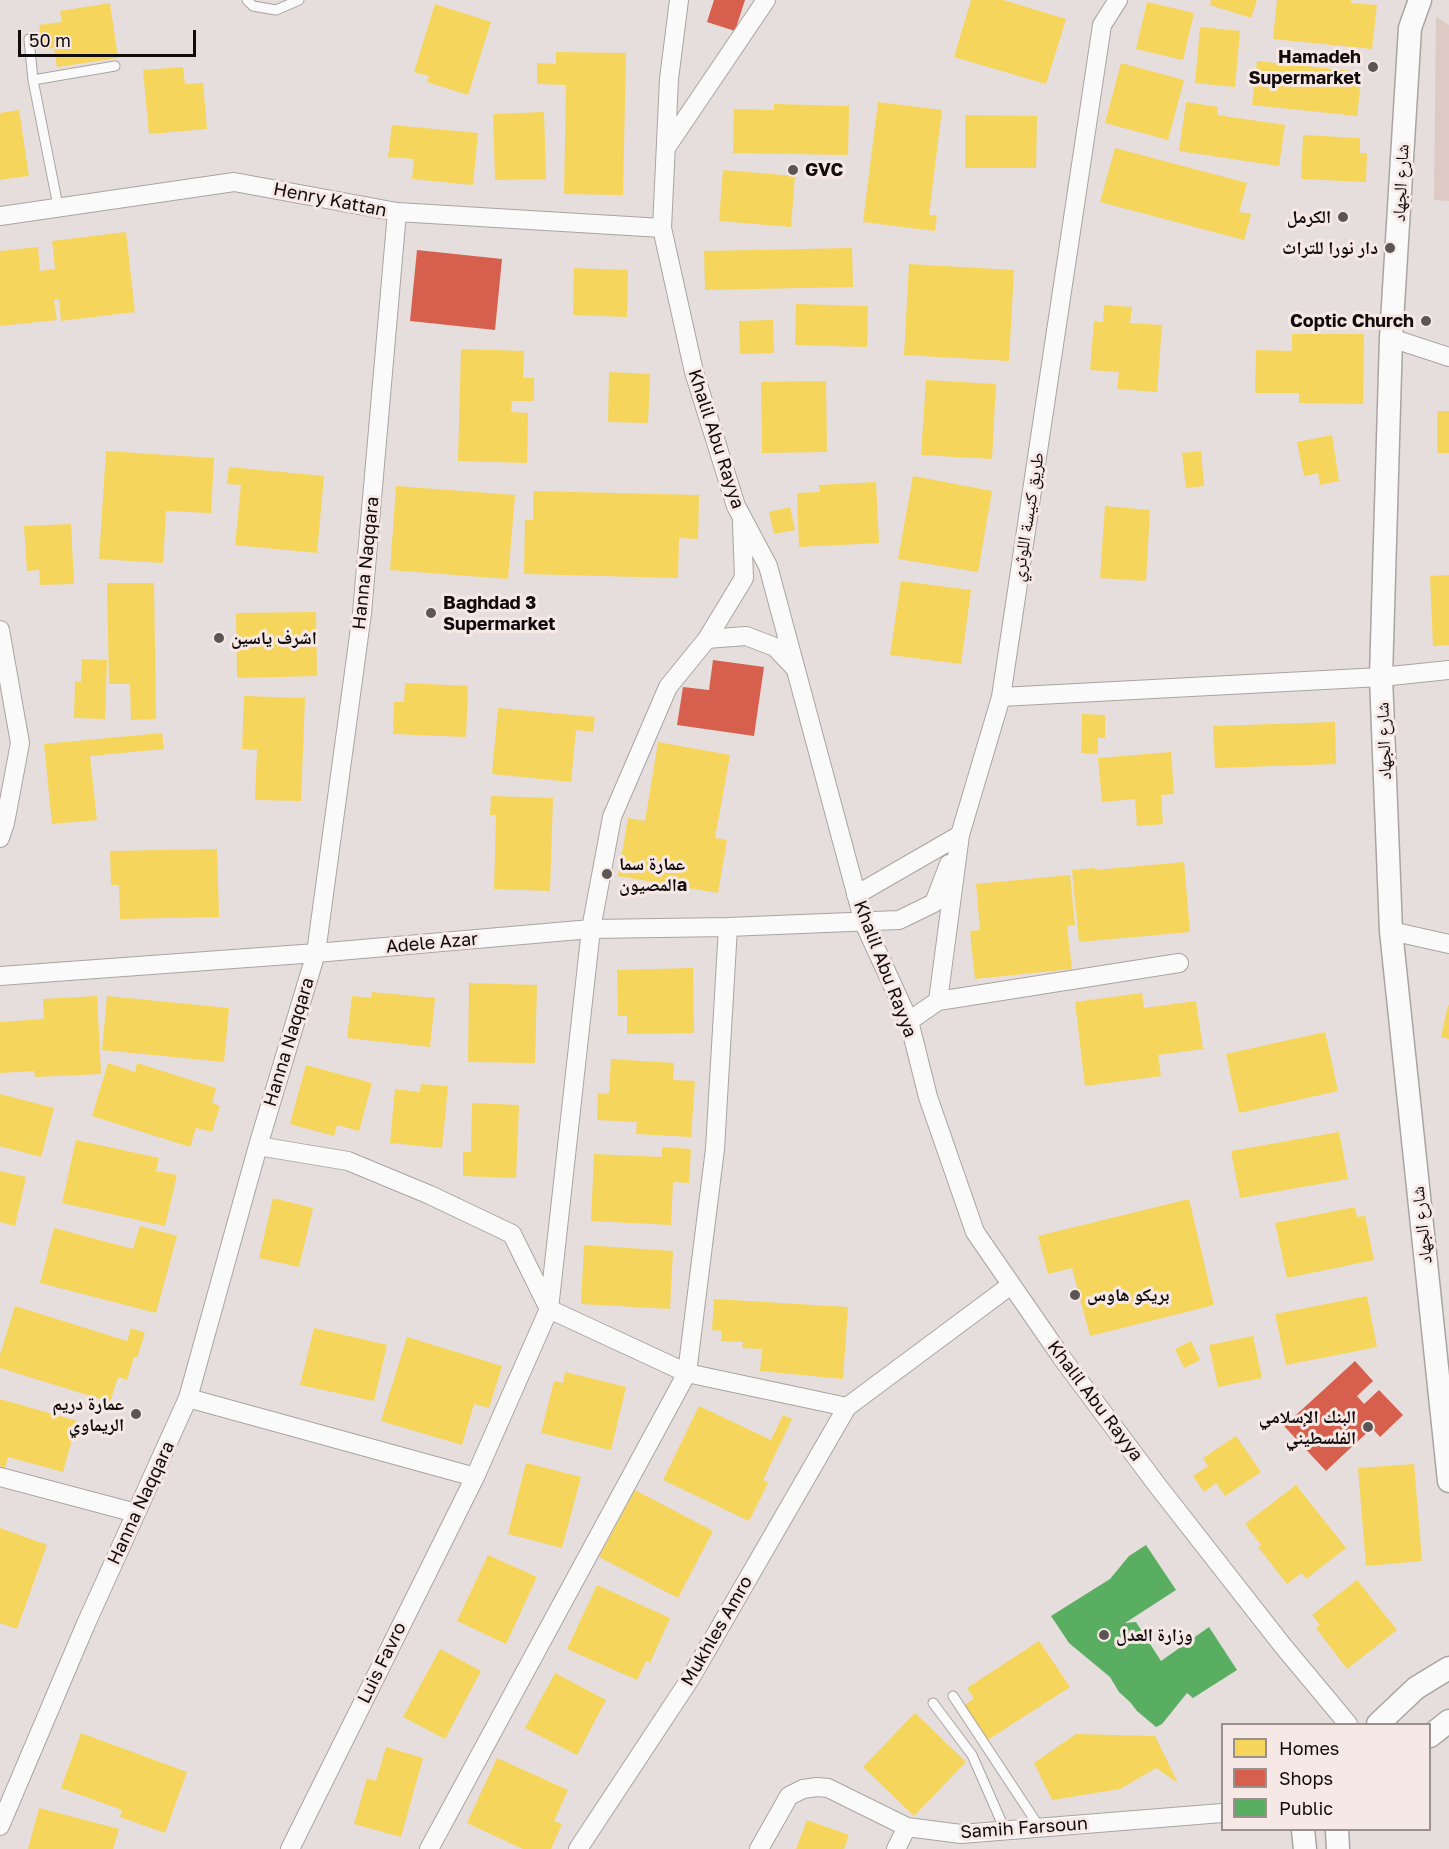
<!DOCTYPE html>
<html>
<head>
<meta charset="utf-8">
<style>
	body { margin:0 }
	#map { position:relative; width:1449px; height:1849px; overflow:hidden; background:#e5dedc; font-family:"Golos Text",sans-serif }
	canvas { display:block }
	.legend { position:absolute; left:1221px; top:1723px; width:210px; height:108px; box-sizing:border-box; background:#f6e8e5; border:2px solid #9a908e; margin:0; padding:8px 10px; list-style:none; font-size:18px; color:#110c0b }
	.legend li { display:flex; align-items:center; gap:12px; height:30px }
	.legend b { width:30px; border:2px solid #9a908e }
	.scale { position:absolute; left:18px; top:30px; width:178px; height:27px; box-sizing:border-box; border:3px solid #110c0b; border-top:0; padding-left:8px; font-size:18px; line-height:21px; white-space:nowrap; color:#110c0b; -webkit-text-stroke:4px #f6e8e5; paint-order:stroke }
</style>
</head>
<body>
<div id="map">
<canvas width="1449" height="1849"></canvas>
<ul class="legend">
<li><b style="height:16px;background:#f6d55c"></b>Homes</li>
<li><b style="height:16px;background:#d6604d"></b>Shops</li>
<li><b style="height:16px;background:#5aae61"></b>Public</li>
</ul>
<div class="scale">50 m</div>
</div>
<script>
const g = document.querySelector('canvas').getContext('2d');
g.lineJoin = 'round';
function fill(path, color) { g.fillStyle = color; g.fill(path, 'evenodd'); }
const poly = rows => new Path2D(rows.map(r => 'M' + r).join(''));
function stroke(path, color, width, dash) { g.strokeStyle = color; g.lineWidth = width; g.lineCap = dash ? 'butt' : 'round'; g.setLineDash(dash || []); g.stroke(path); }
function drawText(font, color, halo, rows, align = 'center') {
  g.font = font + ' "Golos Text","Noto Naskh Arabic",sans-serif'; g.lineWidth = 6; g.setLineDash([]); g.textBaseline = 'middle'; g.strokeStyle = halo; g.fillStyle = color; for (const [text, x, y, turn = 0] of rows) {
    g.save(); g.translate(x, y); g.rotate((+turn || 0) * Math.PI / 180); g.textAlign = isNaN(turn) ? turn : align; if (halo) g.strokeText(text, 0, 0); g.fillText(text, 0, 0); g.restore();
  }
}
const green = poly([
	[1436,17,1449,25,1449,201,1434,200]
]);
const homes = poly([
	[971,0,1003,0,1066,19,1046,84,954,57],
	[1211,0,1257,0,1251,18,1210,5],
	[1277,0,1351,0,1351,3,1377,5,1372,49,1273,39],
	[1147,2,1194,13,1183,60,1136,49],
	[110,3,118,58,57,67,54,48,43,49,39,25,62,22,60,11],
	[435,4,491,22,468,95,427,82,429,76,414,72],
	[1200,27,1240,31,1235,87,1195,83],
	[556,52,626,53,623,195,564,194,566,85,537,84,537,63,556,64],
	[1257,61,1362,72,1357,116,1252,105],
	[1121,63,1184,80,1168,140,1105,123],
	[183,67,185,84,203,83,207,129,149,134,143,70],
	[878,102,942,110,929,215,937,215,935,231,863,222],
	[1186,102,1218,107,1217,115,1285,125,1279,166,1179,151],
	[774,104,849,106,848,155,733,153,734,109,774,110],
	[19,110,29,176,0,180,0,113],
	[544,112,546,179,495,180,493,114],
	[965,115,1037,116,1036,168,965,168],
	[392,125,478,133,473,185,412,179,414,159,388,157],
	[1303,135,1360,138,1360,153,1367,153,1366,182,1301,179],
	[1115,148,1247,183,1239,212,1251,214,1244,240,1100,202],
	[723,170,795,176,791,227,719,221],
	[126,232,135,312,61,321,59,299,54,300,57,320,0,326,0,251,38,247,40,271,55,269,52,241],
	[852,248,853,287,705,290,704,251],
	[909,264,1014,270,1009,361,904,355],
	[574,268,628,270,627,317,573,315],
	[796,304,868,306,867,347,795,345],
	[1104,305,1132,307,1130,323,1162,325,1157,392,1117,389,1119,372,1090,370,1094,321,1103,322],
	[773,320,774,353,740,354,739,321],
	[1292,334,1364,334,1363,404,1299,403,1299,393,1255,393,1256,350,1292,351],
	[461,349,524,351,523,378,534,378,534,401,512,401,511,412,528,413,527,463,458,461],
	[609,372,650,374,648,423,608,422],
	[926,380,996,384,992,459,921,455],
	[826,381,827,452,762,453,761,382],
	[1437,411,1449,411,1449,453,1437,453],
	[1332,435,1339,481,1320,485,1318,473,1304,476,1297,442],
	[106,451,214,458,211,513,166,511,163,563,99,559],
	[1201,451,1204,486,1186,488,1182,453],
	[229,467,324,476,317,553,235,545,241,485,227,484],
	[913,476,992,491,978,572,898,559],
	[876,482,879,543,799,547,797,493,820,492,819,485],
	[396,486,515,495,508,579,390,570],
	[533,491,699,495,698,539,679,538,678,578,524,574,525,520,533,520],
	[1105,506,1150,510,1146,581,1100,578],
	[790,507,795,530,774,534,769,512],
	[71,524,74,584,40,585,39,570,27,571,24,526],
	[1449,575,1449,645,1433,646,1430,576],
	[901,581,971,590,961,664,890,655],
	[107,583,154,583,156,719,131,720,130,684,109,684],
	[316,612,317,676,237,678,236,613],
	[82,659,107,660,105,719,74,718,75,681,81,682],
	[405,683,468,686,466,737,393,734,394,702,404,702],
	[244,696,305,698,301,801,255,800,257,750,242,749],
	[498,708,595,717,593,732,576,730,571,782,492,774],
	[1082,714,1105,715,1105,738,1098,738,1098,754,1081,753],
	[1335,722,1336,764,1215,768,1213,726],
	[162,733,164,749,90,756,97,820,52,824,44,744],
	[658,742,730,755,715,838,727,840,718,893,618,876,628,818,645,821],
	[1171,752,1174,794,1161,795,1163,824,1137,826,1135,799,1102,802,1098,758],
	[491,796,553,798,550,891,494,889,496,815,490,815],
	[217,849,219,917,120,919,119,885,111,885,110,851],
	[1184,862,1190,932,1079,942,1072,870,1095,868,1095,870],
	[1070,875,1075,925,1067,926,1072,969,975,979,970,931,980,930,976,884],
	[693,968,694,1033,627,1034,627,1016,618,1016,617,970],
	[469,983,537,985,535,1063,468,1062],
	[372,992,435,998,430,1047,347,1038,352,996,371,998],
	[1142,993,1144,1008,1196,1001,1203,1049,1158,1055,1161,1076,1085,1086,1075,1002],
	[97,996,101,1074,35,1077,34,1071,0,1073,0,1022,44,1019,43,999],
	[107,996,229,1008,224,1062,102,1050],
	[1448,1005,1449,1005,1449,1039,1441,1037],
	[1325,1032,1338,1091,1239,1113,1226,1054],
	[611,1059,674,1063,673,1080,695,1081,691,1137,636,1134,637,1122,597,1120,598,1093,609,1094],
	[108,1063,135,1072,137,1063,216,1088,212,1103,220,1106,212,1132,196,1128,190,1147,92,1116],
	[306,1065,372,1083,359,1131,337,1125,334,1136,290,1124],
	[421,1084,448,1086,442,1148,390,1143,395,1089,420,1092],
	[0,1094,54,1108,41,1157,0,1146],
	[472,1103,519,1105,516,1178,463,1176,463,1152,471,1152],
	[1339,1132,1348,1179,1240,1198,1231,1151],
	[76,1140,159,1158,156,1171,177,1175,165,1226,62,1203],
	[662,1147,691,1149,689,1183,673,1182,671,1225,591,1221,594,1154,662,1157],
	[0,1171,26,1177,15,1226,0,1222],
	[273,1198,313,1208,299,1267,259,1258],
	[1189,1199,1214,1305,1090,1336,1072,1268,1048,1274,1038,1236],
	[1355,1207,1357,1217,1365,1216,1374,1260,1287,1278,1275,1223],
	[140,1226,177,1236,156,1313,40,1283,54,1228,133,1249],
	[584,1245,673,1251,670,1309,581,1304],
	[1367,1296,1377,1347,1286,1365,1275,1314],
	[714,1299,848,1307,843,1379,760,1371,762,1349,742,1348,743,1342,721,1341,722,1331,712,1330],
	[15,1306,127,1341,131,1328,145,1333,137,1358,134,1357,127,1380,118,1377,110,1402,0,1368,0,1355],
	[314,1328,387,1345,374,1401,300,1385],
	[1253,1336,1262,1378,1218,1387,1209,1345],
	[407,1337,502,1366,489,1408,474,1404,462,1445,381,1421],
	[1191,1341,1200,1360,1184,1368,1175,1349],
	[565,1372,626,1387,611,1450,541,1433,554,1381,563,1383],
	[0,1399,77,1421,63,1472,8,1457,5,1468,0,1466],
	[699,1406,771,1440,783,1415,792,1419,763,1480,768,1483,749,1521,663,1480],
	[1236,1436,1261,1472,1225,1496,1216,1483,1204,1492,1193,1476,1208,1466,1203,1458],
	[526,1463,581,1477,562,1548,508,1534],
	[1414,1464,1422,1561,1366,1566,1358,1468],
	[1296,1485,1346,1548,1306,1579,1302,1573,1287,1584,1258,1547,1261,1545,1245,1524],
	[635,1490,713,1531,678,1598,599,1557],
	[0,1528,47,1545,17,1629,0,1623],
	[488,1555,537,1577,506,1644,457,1621],
	[1357,1580,1397,1630,1347,1669,1316,1628,1320,1625,1312,1615],
	[597,1585,670,1618,650,1663,646,1661,637,1680,567,1649],
	[1039,1641,1070,1687,986,1741,963,1706,974,1699,967,1688],
	[440,1649,481,1671,445,1739,403,1717],
	[555,1673,606,1700,577,1755,525,1728],
	[915,1713,966,1762,914,1816,863,1767],
	[81,1733,187,1772,165,1833,120,1817,122,1810,61,1788],
	[1076,1734,1155,1736,1178,1783,1156,1768,1120,1789,1052,1800,1034,1763],
	[386,1747,423,1758,401,1837,354,1824,367,1778,376,1781],
	[497,1758,568,1790,554,1821,562,1824,551,1849,523,1849,467,1823],
	[39,1808,119,1829,113,1849,28,1849],
	[807,1820,849,1835,844,1849,796,1849]
]);
const shops = poly([
	[714,0,745,0,735,31,707,22],
	[417,250,502,259,495,330,410,321],
	[713,660,764,667,754,736,677,725,683,687,709,690],
	[1355,1361,1373,1381,1357,1396,1364,1404,1379,1390,1403,1415,1380,1437,1372,1428,1326,1471,1284,1426]
]);
const public = poly([
	[1146,1545,1176,1590,1125,1623,1136,1622,1161,1661,1209,1627,1237,1670,1193,1698,1187,1693,1162,1724,1156,1727,1137,1711,1130,1702,1119,1692,1110,1677,1069,1643,1051,1616,1110,1579,1129,1556]
]);
const service = poly([
	[247,0,253,6,276,10,299,0],
	[29,39,33,80,58,206],
	[33,80,115,66],
	[953,1696,1040,1828],
	[933,1703,972,1755,1005,1830]
]);
const minor = poly([
	[679,0,669,79,662,228,694,372,736,506,768,566,864,923,909,1021,928,1097,975,1232,1062,1358,1157,1485,1283,1646,1348,1724],
	[666,148,766,0],
	[0,216,234,182,397,212,662,228],
	[1391,338,1449,357],
	[0,630,20,743,5,823,0,838],
	[707,639,746,636,775,647,794,667],
	[1001,697,1381,677,1449,670],
	[856,895,960,835],
	[1391,931,1449,944],
	[0,976,316,953,591,929,728,927,899,920,934,903,949,864],
	[938,1001,1179,963],
	[909,1021,938,1001,960,835,1001,697,1102,25,1118,0],
	[258,1146,348,1161,430,1195,512,1234,549,1309,687,1373,847,1407],
	[188,1398,475,1477,549,1309,591,929,612,817,668,687,707,639,744,578,742,523],
	[0,1477,136,1513],
	[0,1826,85,1626,188,1398,258,1146,316,953,362,613,397,212],
	[290,1849,475,1477],
	[429,1849,687,1373,715,1149,728,927],
	[578,1849,690,1679,847,1407,1011,1285],
	[759,1849,789,1796,803,1789,817,1787,828,1788,907,1827,961,1834,1222,1813],
	[896,1849,907,1827]
]);
const tertiary = poly([
	[1420,0,1410,28,1391,338,1381,677,1391,931,1449,1481],
	[1378,1724,1416,1688,1449,1668],
	[1430,1736,1449,1721],
	[1303,1830,1305,1849],
	[1337,1830,1338,1849]
]);
const markers = [
	[1373,67,6,"#5b5654"],
	[793,170,6,"#5b5654"],
	[1343,217,6,"#5b5654"],
	[1390,248,6,"#5b5654"],
	[1426,321,6,"#5b5654"],
	[431,613,6,"#5b5654"],
	[219,638,6,"#5b5654"],
	[607,874,6,"#5b5654"],
	[1075,1295,6,"#5b5654"],
	[136,1414,6,"#5b5654"],
	[1368,1427,6,"#5b5654"],
	[1104,1635,6,"#5b5654"]
];
const poiNames = [
	["Hamadeh",1361,57],
	["Supermarket",1361,78],
	["GVC",805,170,"left"],
	["الكرمل",1331,217],
	["دار نورا للتراث",1378,248],
	["Coptic Church",1414,321],
	["Baghdad 3",443,603,"left"],
	["Supermarket",443,624,"left"],
	["اشرف ياسين",231,638,"left"],
	["عمارة سما",619,864,"left"],
	["المصيونa",619,885,"left"],
	["بريكو هاوس",1087,1295,"left"],
	["عمارة دريم",124,1404],
	["الريماوي",124,1425],
	["البنك الإسلامي",1356,1417],
	["الفلسطيني",1356,1438],
	["وزارة العدل",1116,1635,"left"]
];
const streetNames = [
	["شارع الجهاد",1401,183,-87],
	["Henry Kattan",330,200,11],
	["Khalil Abu Rayya",716,439,72],
	["طريق كنيسة اللوثري",1028,517,-81],
	["Hanna Naqqara",366,563,-84],
	["شارع الجهاد",1384,741,-92],
	["Adele Azar",432,943,-5],
	["Khalil Abu Rayya",885,969,69],
	["Hanna Naqqara",289,1042,-73],
	["شارع الجهاد",1422,1225,-96],
	["Khalil Abu Rayya",1095,1401,53],
	["Hanna Naqqara",141,1503,-65],
	["Mukhles Amro",717,1631,-60],
	["Luis Favro",382,1663,-64],
	["Samih Farsoun",1024,1828,-4]
];
fill(green, '#decac4');
fill(homes, '#f6d55c');
fill(shops, '#d6604d');
fill(public, '#5aae61');
stroke(service, '#a9a4a2', 11);
stroke(minor, '#a9a4a2', 20);
stroke(tertiary, '#a9a4a2', 25);
stroke(service, '#fbfafa', 9);
stroke(minor, '#fbfafa', 18);
stroke(tertiary, '#fbfafa', 22);
for (const [x, y, r, color] of markers) { const dot = new Path2D(); dot.arc(x, y, r, 0, 2 * Math.PI); g.fillStyle = color; g.fill(dot); stroke(dot, '#f6e8e5', 2); }
drawText('bold 18px', '#110c0b', '#f6e8e5', poiNames, 'right');
drawText('18px', '#110c0b', '#f6e8e5', streetNames);
</script>
</body>
</html>
